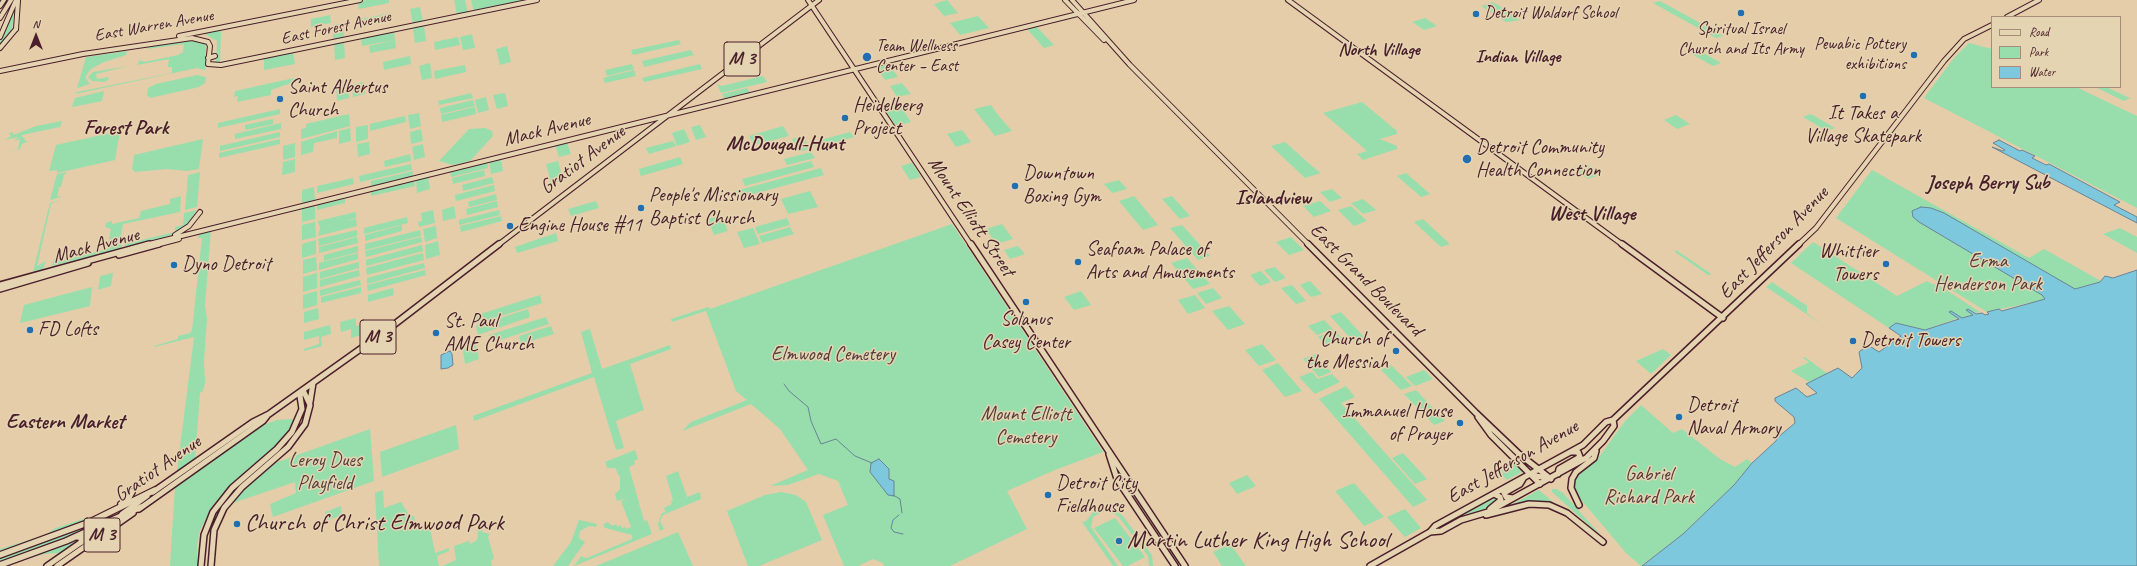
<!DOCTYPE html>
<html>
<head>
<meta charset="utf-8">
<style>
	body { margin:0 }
	#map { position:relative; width:2137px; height:566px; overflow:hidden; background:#e5cda9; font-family:Caveat,sans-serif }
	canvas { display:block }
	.legend { position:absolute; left:1991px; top:16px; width:130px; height:72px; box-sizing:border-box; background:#e5d4b1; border:1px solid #a78c7b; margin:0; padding:5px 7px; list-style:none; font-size:12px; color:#4a1f2b }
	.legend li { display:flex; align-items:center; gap:8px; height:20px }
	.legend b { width:20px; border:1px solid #a78c7b }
	.north { position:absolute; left:16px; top:16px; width:40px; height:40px; -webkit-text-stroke:3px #e5d4b1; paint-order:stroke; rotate:0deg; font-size:11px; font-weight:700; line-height:16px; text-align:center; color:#4a1f2b }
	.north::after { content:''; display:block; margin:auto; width:14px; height:18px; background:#4a1f2b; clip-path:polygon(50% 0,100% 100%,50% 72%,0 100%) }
</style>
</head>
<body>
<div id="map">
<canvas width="2137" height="566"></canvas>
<ul class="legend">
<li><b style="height:5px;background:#e5d4b1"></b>Road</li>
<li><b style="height:11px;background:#97deac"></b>Park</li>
<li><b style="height:11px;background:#7ec8de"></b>Water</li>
</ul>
<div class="north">N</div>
</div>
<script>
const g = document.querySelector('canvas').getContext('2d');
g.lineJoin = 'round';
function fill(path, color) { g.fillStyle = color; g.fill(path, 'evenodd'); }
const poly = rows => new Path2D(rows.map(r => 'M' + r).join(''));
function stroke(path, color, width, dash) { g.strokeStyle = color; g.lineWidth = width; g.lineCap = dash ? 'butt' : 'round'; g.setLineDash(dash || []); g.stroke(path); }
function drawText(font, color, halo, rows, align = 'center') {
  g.font = font + ' Caveat,sans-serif'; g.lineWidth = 3; g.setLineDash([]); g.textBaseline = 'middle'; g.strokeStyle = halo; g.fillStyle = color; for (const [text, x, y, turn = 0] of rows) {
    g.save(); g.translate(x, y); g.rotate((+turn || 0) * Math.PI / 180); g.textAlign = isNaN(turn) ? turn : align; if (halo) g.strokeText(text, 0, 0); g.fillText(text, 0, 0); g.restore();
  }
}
const green = poly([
	[366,0,389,0,389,3,359,9,358,2],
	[454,0,465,0,468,13,457,15],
	[471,0,524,0,524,1,474,12],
	[947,0,958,13,944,16,934,4],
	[1660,1,1713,30,1723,36,1716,38,1653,3],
	[1493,2,1518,18,1516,19,1521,20,1506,22,1481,6],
	[420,7,423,22,413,24,410,9],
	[14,8,12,31,0,46,0,40],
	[391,13,392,20,361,26,360,19],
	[330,15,331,23,311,27,311,19],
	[978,16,989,28,960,35,950,23],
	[1425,18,1437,26,1424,30,1412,22],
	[343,23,344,38,333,40,333,25],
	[424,25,426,41,415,43,413,27],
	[1036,26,1054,45,1044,48,1027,29],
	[221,29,220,65,216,65,217,41,203,33],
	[394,31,395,40,362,46,361,38],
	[472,34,475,48,463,50,460,37],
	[458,37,460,45,435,50,434,42],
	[189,40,197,40,206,44,205,70,197,68,75,94,77,92,172,73,172,67,168,67,169,59,137,65,140,60,144,62,178,55,183,52,184,44,147,49,148,47],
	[395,40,396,48,370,53,369,46],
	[679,40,681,44,633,55,631,50],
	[344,42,345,58,335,60,334,44],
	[1969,43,1992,49,1992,87,2076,87,2137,116,2137,208,1924,98,1954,58],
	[507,46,511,62,500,65,496,49],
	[691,50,694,55,644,67,642,61],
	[1698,50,1721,63,1713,66,1690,53],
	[127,51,126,55,104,62,91,69,85,77,90,84,77,88,86,57],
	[293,52,295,64,264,70,264,58],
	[410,56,411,64,384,70,383,62],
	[430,63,432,78,422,80,419,66],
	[888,63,898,77,885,80,875,66],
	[632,64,634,69,607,76,605,70],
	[700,64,702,69,644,82,642,78],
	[465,65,466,72,435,79,434,71],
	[128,66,96,74,97,79,109,77,108,80,104,82,92,81,88,77,93,72],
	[634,70,636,76,605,83,603,78],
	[197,75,206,77,205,83,199,87,150,98,147,95,148,88,156,84],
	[763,76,767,82,721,93,717,84,722,86],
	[294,78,294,82,271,90,271,95,237,102,238,96,234,97,235,91],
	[348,80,349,98,337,101,336,83],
	[364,82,365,94,353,97,352,85],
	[902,83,911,94,897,97,890,86],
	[2095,87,2106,87,2130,98,2124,101],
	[747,88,750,93,725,99,722,94],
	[104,91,102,101,72,107,75,98],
	[471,93,473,98,439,105,438,101],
	[505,93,508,106,497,109,493,95],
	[486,97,489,110,478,113,475,100],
	[473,100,475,106,441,114,440,108],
	[1362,102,1397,131,1397,134,1380,139,1397,146,1397,149,1363,160,1357,154,1367,151,1323,113],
	[900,105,911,122,896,126,884,108],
	[991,105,998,115,1012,131,995,136,974,109],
	[475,107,476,114,442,122,441,115],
	[280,109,280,114,218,128,218,123],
	[419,113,421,126,410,129,408,115],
	[349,114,350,126,301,139,301,129,306,128,306,124],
	[1811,114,1835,128,1827,131,1803,117],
	[1676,115,1690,124,1677,129,1664,120],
	[405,116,406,122,370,131,370,124],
	[273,119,273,124,245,130,245,125],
	[62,121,60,127,22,135,22,137,25,138,24,140,28,141,22,144,20,149,9,152,18,149,20,139,14,141,18,137,5,140,11,136,9,133,13,132,13,135,16,134,36,126],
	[281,123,281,129,235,139,235,134],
	[368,125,368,139,356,142,356,127],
	[700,125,706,137,696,140,691,127],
	[783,126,789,136,754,145,749,136],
	[350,128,351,141,339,144,339,131],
	[485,128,492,131,493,136,470,161,453,165,439,161,469,129],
	[421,129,423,141,411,144,410,132],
	[684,129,690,142,677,146,672,133],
	[962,130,971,142,956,147,947,134],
	[120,131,115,160,57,173,57,170,49,171,56,145],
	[337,131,337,138,314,143,313,152,301,155,301,142],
	[280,132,280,137,220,151,220,146],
	[850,132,854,137,816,148,813,142],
	[803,136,810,149,799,152,792,139],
	[203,139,199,169,187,171,167,169,135,172,132,169,134,155],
	[280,139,280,144,219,158,219,153],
	[673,141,676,146,649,154,646,148],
	[369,142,370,154,358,157,357,144],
	[567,142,571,154,559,157,555,145],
	[1285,142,1313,167,1321,173,1305,178,1271,146],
	[295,143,295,157,283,160,283,146],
	[423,144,425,157,414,160,412,147],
	[811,152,815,158,787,165,784,159],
	[410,154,411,161,385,167,384,161],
	[680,157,683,164,641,176,639,169],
	[295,159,295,172,282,175,283,162],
	[501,159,503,171,491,174,489,161],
	[558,161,563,179,551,182,546,164],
	[811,161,814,167,745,186,742,179],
	[487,162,488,168,451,177,450,171],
	[912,163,921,177,910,180,901,166],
	[411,164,412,170,360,182,359,176],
	[1586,164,1602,174,1588,179,1573,168],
	[821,168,824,175,738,198,735,191],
	[484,170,485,176,453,184,452,178],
	[1872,170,2029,258,2044,249,2101,281,2043,300,1987,312,1836,218],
	[413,171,413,177,371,187,371,181],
	[67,172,64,175,61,187,59,187,57,197,61,196,61,197,50,200,57,174],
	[200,172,197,207,185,210,188,175],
	[1406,173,1430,194,1421,197,1397,176],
	[428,176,430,189,417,193,416,179],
	[492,177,494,183,463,191,462,185],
	[353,178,354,184,317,193,317,186],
	[414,180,415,186,371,196,371,190],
	[1119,180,1127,189,1112,193,1104,184],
	[494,185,495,191,456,201,455,195],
	[314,187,315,201,302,204,302,190],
	[1332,189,1342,198,1330,202,1320,192],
	[810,191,818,207,788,214,781,199],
	[496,194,497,200,469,207,468,202],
	[181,196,180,212,123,224,121,236,123,236,119,243,122,245,121,249,52,266,54,259,61,261,107,249,111,229,105,227,106,223,112,221,112,224,139,218,141,211,170,204,170,199],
	[1134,196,1145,209,1158,225,1143,230,1119,201],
	[1172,196,1190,216,1180,219,1162,199],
	[345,197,345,203,317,210,317,204],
	[1363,199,1376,210,1363,214,1351,203],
	[60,200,51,204,37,266,46,261,43,269,33,272,50,203],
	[497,201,498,207,467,215,466,209],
	[596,201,599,208,571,216,568,209],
	[1320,201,1331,211,1314,217,1303,206],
	[315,205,315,219,302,222,302,208],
	[454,206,456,218,443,221,442,210],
	[1351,206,1367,221,1354,226,1338,210],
	[196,210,190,222,176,233,160,239,125,248,125,244,175,232,175,227,183,225,184,213],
	[433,210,435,223,419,227,418,222,422,221,421,213],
	[499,210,500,215,459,225,459,220],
	[356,212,356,218,346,221,356,219,357,226,318,236,320,228,318,221],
	[721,215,728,231,714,235,708,219],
	[501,216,502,221,461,232,460,226],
	[407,217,408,223,364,234,364,228],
	[787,218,790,225,758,234,755,227],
	[1423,219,1450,244,1441,247,1414,222],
	[315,222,316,237,302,240,302,225],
	[952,224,1103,452,1055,470,1007,491,1027,529,950,566,884,566,883,563,873,559,858,566,844,566,823,515,848,505,838,481,819,474,788,485,770,486,808,470,780,429,751,404,682,431,691,422,747,400,736,391,706,311,672,322,671,319,708,307,710,309],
	[1002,224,1013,239,996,244,986,229],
	[402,225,402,231,365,241,365,235],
	[1182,225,1210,256,1198,260,1170,228],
	[436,226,437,238,425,242,423,229],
	[790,227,794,234,762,243,759,236],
	[753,228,760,244,744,248,737,232],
	[2120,228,2137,237,2137,253,2103,234],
	[211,229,205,306,207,319,204,360,205,383,203,391,200,393,194,473,263,425,277,420,294,419,286,434,276,445,237,479,214,504,200,530,197,545,197,566,170,566,175,487,194,337,154,347,154,346,178,339,178,336,190,333,192,330,202,238,198,238,199,233],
	[357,230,357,236,319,246,318,239],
	[420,230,421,236,365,250,365,244],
	[556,233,558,241,517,253,515,247],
	[357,237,358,243,319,253,319,247],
	[421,237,422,242,366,257,365,251],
	[1291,237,1304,250,1289,255,1276,242],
	[316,240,316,254,302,258,302,244],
	[438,241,440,255,426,259,425,245],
	[1813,242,1897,296,1927,281,1932,284,1937,284,1980,312,1975,313,1968,309,1973,315,1962,318,1949,312,1958,318,1925,330,1896,323,1889,328,1791,263],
	[422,245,423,251,366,266,366,260],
	[358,246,358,252,324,261,324,255],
	[1018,246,1025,254,1010,259,1004,250],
	[1676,250,1710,273,1711,275,1708,275,1675,252],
	[358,253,358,259,319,270,319,263],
	[423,253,424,260,367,275,366,268],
	[316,257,317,270,303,274,303,260],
	[1187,258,1210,284,1193,289,1171,263],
	[359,262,359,268,320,279,320,272],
	[424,263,425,268,367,284,367,278],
	[1275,267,1286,278,1275,282,1264,270],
	[359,270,360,276,320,287,320,280],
	[425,270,426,275,368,291,367,285],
	[1261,271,1271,282,1260,286,1250,275],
	[113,273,111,286,98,290,100,276],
	[317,273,317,288,303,292,303,277],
	[360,280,361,285,320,296,320,290],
	[1310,281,1322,294,1311,297,1300,285],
	[1772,282,1807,306,1807,313,1820,323,1766,287],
	[1292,285,1306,301,1296,304,1281,288],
	[92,287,90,306,20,323,24,305],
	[361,287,361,293,321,303,321,297],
	[393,288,394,295,368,302,368,295],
	[1213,288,1222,298,1206,304,1197,293],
	[317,291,317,305,303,309,303,295],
	[1081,291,1091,305,1074,310,1064,297],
	[540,295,542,303,476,324,474,316],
	[1195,295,1205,308,1188,314,1178,300],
	[1229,306,1245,324,1228,330,1212,311],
	[318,308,319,319,304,323,304,312],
	[528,309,530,317,478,335,476,326],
	[1341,312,1365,338,1354,342,1330,316],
	[546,317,549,324,491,343,489,335],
	[356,318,356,326,363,324,364,334,351,338,351,329,341,332,340,322],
	[1324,320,1333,329,1317,335,1308,326],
	[330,325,331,334,321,337,322,346,304,351,304,349,319,344,319,336,304,340,304,332],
	[551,326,554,334,521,344,519,336],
	[590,329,602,369,670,345,671,349,630,364,644,410,616,421,624,448,616,450,594,377,474,421,473,416,592,373,581,332],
	[1334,330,1343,339,1327,346,1318,337],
	[475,340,479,359,465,364,462,344],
	[1262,344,1276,360,1259,366,1245,350],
	[1663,349,1671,355,1651,374,1636,361],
	[1315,354,1331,372,1319,377,1303,359],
	[1805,357,1828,374,1809,382,1791,371,1809,362,1803,358],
	[1278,363,1302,391,1285,397,1262,370],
	[1391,365,1412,386,1401,390,1381,370],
	[1424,370,1433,379,1415,386,1406,377],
	[1312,372,1318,379,1332,374,1340,382,1315,394,1299,377],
	[1346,386,1355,397,1341,403,1427,500,1413,507,1319,399],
	[1416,390,1445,421,1434,425,1404,394],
	[1641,405,1673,433,1682,429,1720,459,1735,467,1747,459,1752,463,1734,485,1683,534,1641,566,1626,553,1578,496,1574,484,1577,476,1596,461,1626,420],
	[456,425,459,449,382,477,380,452],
	[370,429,374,481,273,517,270,504,296,493,295,482,233,503,244,490,275,463],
	[635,450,638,459,634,461,635,464,629,467,644,521,647,520,652,534,574,566,582,555,582,557,587,558,632,539,632,535,628,534,602,527,605,527,603,525,607,522,613,526,616,524,617,527,621,525,622,528,625,527,626,529,631,527,621,501,627,498,617,501,615,494,620,489,620,477,615,468,607,468,605,462],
	[1403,453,1427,479,1415,484,1392,458],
	[1514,464,1522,472,1507,480,1502,475,1503,473,1501,470],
	[678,471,687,497,700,492,701,499,663,515,660,521,664,529,660,531,658,524,662,513,666,512,664,508,672,504,671,501,673,500,666,476],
	[1247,475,1256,486,1237,494,1229,483],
	[1354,483,1384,517,1364,526,1335,491],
	[1552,489,1557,489,1563,493,1605,540,1552,492],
	[383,490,384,508,401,502,409,515,414,516,416,527,429,523,435,553,449,548,449,551,437,556,439,566,379,566,375,493],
	[1539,490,1559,507,1540,501,1515,506,1513,504],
	[781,492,796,495,806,502,822,540,759,566,748,566,727,511,765,495],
	[1495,498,1499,500,1485,510,1462,515],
	[341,506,342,515,326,521,325,512],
	[1104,508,1114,509,1123,516,1152,555,1153,566,1149,566,1148,556,1118,516,1110,512,1102,512,1093,517,1091,527,1118,566,1113,566,1082,522,1086,521,1093,512],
	[1405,509,1421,528,1405,537,1387,517],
	[92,516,50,535,0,551,0,549,48,534,53,529],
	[1115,518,1145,557,1128,566,1123,566,1094,528],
	[579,520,597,524,596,527,589,526,580,531,579,538,585,542,568,566,553,566,571,542],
	[482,523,482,532,490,534,488,537,494,558,491,561,492,566,442,566,456,560,454,546,469,541,470,544,476,541,478,537,477,526],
	[81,528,80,532,54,543,0,562,0,558],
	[678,532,693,566,596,566,647,545],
	[78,538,78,541,60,553,44,554,30,558],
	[1230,544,1231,545,1246,566,1222,566,1213,552]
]);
const water = poly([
	[1999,140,2020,151,2022,150,2035,156,2032,158,2046,165,2049,164,2120,202,2114,205,2137,217,2137,223,1992,147,2003,151,2005,150,1993,143,1999,140],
	[1921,207,1931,208,1944,213,2075,289,2100,282,2105,276,2113,278,2137,270,2137,566,1642,566,1683,534,1734,485,1752,463,1776,441,1777,438,1795,423,1794,417,1775,401,1775,398,1796,388,1807,397,1817,393,1806,384,1838,368,1852,378,1862,368,1859,352,1868,345,1879,352,1901,336,1889,328,1896,323,1925,330,1959,319,1949,312,1951,311,1962,318,1973,315,1966,310,1968,309,1976,314,1982,313,1985,315,1989,314,1987,312,1999,309,2002,311,2045,299,2042,295,1919,222,1913,217,1912,211,1921,207],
	[450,351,452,354,453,365,448,368,441,369,441,355,450,351],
	[879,459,889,469,889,479,894,481,894,496,888,495,870,472,871,463,879,459]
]);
const stream = poly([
	[784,384,789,391,808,407,811,421,821,444,836,439,855,456,872,463],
	[893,495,900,499,902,513],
	[899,515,893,520,891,528,894,532,903,534]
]);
const majorFar1 = poly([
	[808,0,971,245],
	[1065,0,1104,40],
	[1072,0,1130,65,1309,245],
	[1288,0,1623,245],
	[2007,17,2039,0],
	[179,36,360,0],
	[0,48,16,29],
	[208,58,215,56],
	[0,71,83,54,192,38,208,42,210,46,208,64,221,65,537,0],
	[175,235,189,226,200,212],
	[145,245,1134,0],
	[156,245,179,239],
	[498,245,819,0],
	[1798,245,1816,228,1944,61,1964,39,1992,25]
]);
const major = poly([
	[971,244,1185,566],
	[1308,244,1476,413,1519,454,1551,479],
	[1622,244,1723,318],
	[119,255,159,244],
	[0,285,149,244],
	[0,289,88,263],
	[310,402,313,383],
	[1478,417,1491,435,1540,484],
	[1109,454,1117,479,1175,566],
	[1558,474,1559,469,1580,457,1578,452,1571,452],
	[1531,475,1547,478],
	[153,492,253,422,269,414,387,330,499,244],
	[1513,498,1506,497,1504,493,1520,484,1523,479],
	[1579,505,1571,488,1572,479,1576,472,1594,458,1596,451],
	[139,509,263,421,267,416],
	[1490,509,1501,500,1500,497,1494,494],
	[122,514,147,496],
	[1486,515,1529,504,1549,505,1567,513,1603,542],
	[1430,532,1441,531,1461,520,1488,512,1586,458,1603,441,1614,426,1613,420],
	[47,566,106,525],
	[57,566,133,513],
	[201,566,204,535,213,512,232,488,277,449,292,432,302,409,300,396,303,390],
	[211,566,214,530,224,508,242,487,288,447,305,424,310,405,303,390],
	[1370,566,1430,532,1435,526,1583,445,1606,422,1613,420,1799,244]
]);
const highwayFar1 = poly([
	[0,6,4,0],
	[0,18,11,0],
	[16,29,18,1],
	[0,37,16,0]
]);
const highway = poly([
	[121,504,128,499,132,492],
	[78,537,84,537,81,542],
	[0,555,90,522,155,490],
	[0,565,66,541,141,507]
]);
const markers = [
	[1741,13,4,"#1f6fb2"],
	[1476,14,4,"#1f6fb2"],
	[1914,55,4,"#1f6fb2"],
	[867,57,5,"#1f6fb2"],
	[1863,96,4,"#1f6fb2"],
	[280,99,4,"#1f6fb2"],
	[845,118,4,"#1f6fb2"],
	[1467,159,5,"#1f6fb2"],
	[1015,186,4,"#1f6fb2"],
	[641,208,4,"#1f6fb2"],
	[510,226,4,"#1f6fb2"],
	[1078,262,4,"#1f6fb2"],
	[1886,264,4,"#1f6fb2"],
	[174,265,4,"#1f6fb2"],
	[1026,302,4,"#1f6fb2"],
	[30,330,4,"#1f6fb2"],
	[436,333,4,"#1f6fb2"],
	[1853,341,4,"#1f6fb2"],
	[1396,351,4,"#1f6fb2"],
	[1679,417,4,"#1f6fb2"],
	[1460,423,4,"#1f6fb2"],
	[1048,495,4,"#1f6fb2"],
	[237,524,4,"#1f6fb2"],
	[1119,541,4,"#1f6fb2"]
];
const farPoinames = [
	["Detroit Waldorf School",1484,14],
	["Spiritual Israel",1741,30,"center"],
	["Church and Its Army",1741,50,"center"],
	["Pewabic Pottery",1906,45,"right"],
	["exhibitions",1906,65,"right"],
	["Team Wellness",876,47],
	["Center – East",876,67]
];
const farStreetnames = [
	["East Warren Avenue",154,26,-10],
	["East Forest Avenue",336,28,-12]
];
const farNeighbourhoodnames = [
	["North Village",1379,50],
	["Indian Village",1518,57]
];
const shields = [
	[742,59,36],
	[378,337,36],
	[102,535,36]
];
const shieldNames = [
	["M 3",742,59],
	["M 3",378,337],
	["M 3",102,535]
];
const poiNames = [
	["Saint Albertus",288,88],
	["Church",288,111],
	["Heidelberg",853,106],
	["Project",853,129],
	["It Takes a",1863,114,"center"],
	["Village Skatepark",1863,137,"center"],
	["Detroit Community",1476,148],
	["Health Connection",1476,171],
	["Downtown",1023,174],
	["Boxing Gym",1023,197],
	["People's Missionary",649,196],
	["Baptist Church",649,219],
	["Engine House #11",518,226],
	["Seafoam Palace of",1086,250],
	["Arts and Amusements",1086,273],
	["Whittier",1878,252,"right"],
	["Towers",1878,275,"right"],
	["Dyno Detroit",182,265],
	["Solanus",1026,320,"center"],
	["Casey Center",1026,343,"center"],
	["St. Paul",444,322],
	["AME Church",444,345],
	["FD Lofts",38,330],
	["Church of",1388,340,"right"],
	["the Messiah",1388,363,"right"],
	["Detroit Towers",1861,341],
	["Detroit",1687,406],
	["Naval Armory",1687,429],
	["Immanuel House",1452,412,"right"],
	["of Prayer",1452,435,"right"],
	["Detroit City",1056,484],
	["Fieldhouse",1056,507]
];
const streetNames = [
	["Mack Avenue",547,130,-14],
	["Gratiot Avenue",583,160,-37],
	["Mount Elliott Street",971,217,56],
	["East Jefferson Avenue",1774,243,-46],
	["Mack Avenue",96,246,-15],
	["East Grand Boulevard",1366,280,45],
	["East Jefferson Avenue",1513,462,-30],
	["Gratiot Avenue",158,469,-35]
];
const parkNames = [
	["Erma",1988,262],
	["Henderson Park",1988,285],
	["Elmwood Cemetery",833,355],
	["Mount Elliott",1026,415],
	["Cemetery",1026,438],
	["Leroy Dues",325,461],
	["Playfield",325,484],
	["Gabriel",1649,475],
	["Richard Park",1649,498]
];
const neighbourhoodNames = [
	["Forest Park",126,128],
	["McDougall-Hunt",785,144],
	["Joseph Berry Sub",1988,183],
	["Islandview",1273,198],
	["West Village",1592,214],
	["Eastern Market",65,422]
];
const nearPoinames = [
	["Church of Christ Elmwood Park",245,524],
	["Martin Luther King High School",1127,541]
];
fill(green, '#97deac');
fill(water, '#7ec8de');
stroke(water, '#698496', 1);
stroke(stream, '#698496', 1);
stroke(majorFar1, '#4a1f2b', 6);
stroke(major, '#4a1f2b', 8);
stroke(highwayFar1, '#4a1f2b', 6);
stroke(highway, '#4a1f2b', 8);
stroke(majorFar1, '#e5d4b1', 4);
stroke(major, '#e5d4b1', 5);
stroke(highwayFar1, '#e5d4b1', 4);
stroke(highway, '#e5d4b1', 5.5);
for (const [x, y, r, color] of markers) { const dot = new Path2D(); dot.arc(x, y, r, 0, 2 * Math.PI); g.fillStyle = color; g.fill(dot); stroke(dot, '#e5d4b1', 1.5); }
drawText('17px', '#4a1f2b', '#e5d4b1', farPoinames, 'left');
drawText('17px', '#4a1f2b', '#e5d4b1', farStreetnames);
drawText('bold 18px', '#4a1f2b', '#e5d4b1', farNeighbourhoodnames);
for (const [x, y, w] of shields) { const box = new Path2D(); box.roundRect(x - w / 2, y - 17, w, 34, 3); g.fillStyle = '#e5d4b1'; g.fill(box); stroke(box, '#4a1f2b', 1); }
drawText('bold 19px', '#4a1f2b', null, shieldNames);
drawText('20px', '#4a1f2b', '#e5d4b1', poiNames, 'left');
drawText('20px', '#4a1f2b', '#e5d4b1', streetNames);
drawText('20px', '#563c3e', '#e5d4b1', parkNames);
drawText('bold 21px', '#4a1f2b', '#e5d4b1', neighbourhoodNames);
drawText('24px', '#4a1f2b', '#e5d4b1', nearPoinames, 'left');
</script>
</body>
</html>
